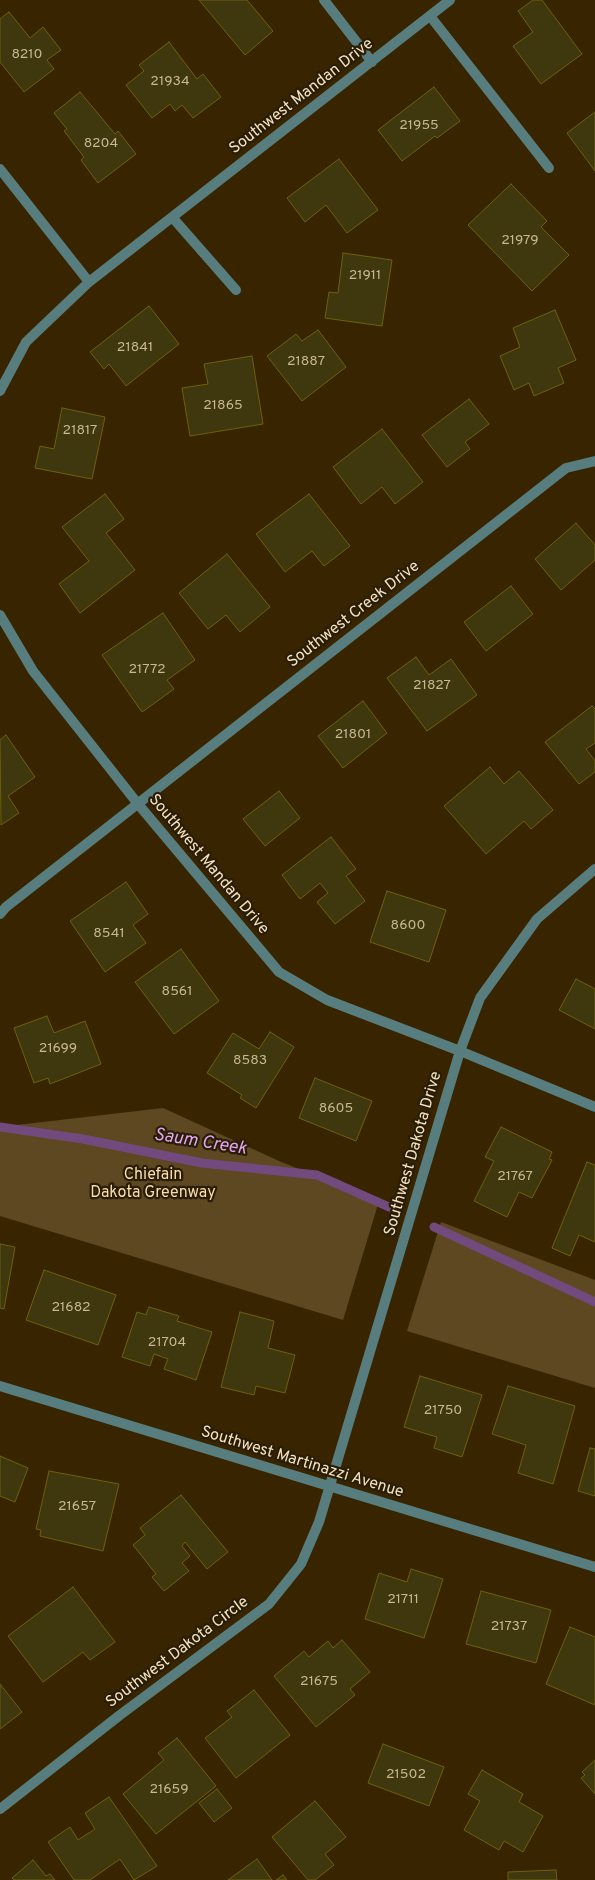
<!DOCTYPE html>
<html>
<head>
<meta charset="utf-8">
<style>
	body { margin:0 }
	canvas { display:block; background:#382500 }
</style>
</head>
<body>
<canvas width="595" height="1880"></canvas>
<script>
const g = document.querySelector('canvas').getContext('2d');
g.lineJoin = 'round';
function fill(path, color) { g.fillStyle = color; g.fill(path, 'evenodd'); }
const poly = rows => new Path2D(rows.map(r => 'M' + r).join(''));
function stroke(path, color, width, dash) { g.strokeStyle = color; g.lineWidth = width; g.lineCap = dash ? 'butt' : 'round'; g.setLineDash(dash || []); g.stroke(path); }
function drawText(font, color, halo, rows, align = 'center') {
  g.font = font + ' Overpass,sans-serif'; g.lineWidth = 4.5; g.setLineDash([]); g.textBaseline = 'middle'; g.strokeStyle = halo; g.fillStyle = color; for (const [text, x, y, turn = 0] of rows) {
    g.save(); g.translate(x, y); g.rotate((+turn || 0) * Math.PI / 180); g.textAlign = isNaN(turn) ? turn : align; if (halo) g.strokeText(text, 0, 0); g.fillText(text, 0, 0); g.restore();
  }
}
const green = poly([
	[163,1108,279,1161,379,1201,343,1320,0,1216,0,1127],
	[441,1222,595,1280,595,1388,407,1331]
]);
const stream = poly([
	[0,1127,83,1139,202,1163,317,1175,389,1207],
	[434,1227,595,1302]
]);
const building = poly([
	[199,0,247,0,273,31,245,55,199,0],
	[533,0,542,0,582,54,541,84,513,46,533,32,518,11,533,0],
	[9,12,30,38,43,27,61,50,47,60,54,69,24,92,0,62,0,19,9,12],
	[169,42,197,79,203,74,221,97,193,118,182,105,175,111,170,104,152,118,126,85,144,71,139,65,169,42],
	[434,87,460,121,437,138,435,136,402,161,378,130,434,87],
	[80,92,115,134,118,131,136,154,98,183,81,160,84,157,64,131,67,129,54,113,80,92],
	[595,112,595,171,567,133,595,112],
	[339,159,378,210,347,233,326,205,305,222,287,198,339,159],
	[511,184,547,221,541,227,569,255,532,291,468,225,511,184],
	[343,253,392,260,382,326,325,318,329,292,338,293,343,253],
	[149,306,179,344,126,386,109,364,104,369,90,352,149,306],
	[555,310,576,360,558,368,564,383,534,396,529,383,514,390,500,356,520,347,513,328,555,310],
	[318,330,346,367,302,401,267,356,296,334,302,341,318,330],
	[252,356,263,424,190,436,182,388,208,384,204,364,252,356],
	[469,399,489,424,465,442,470,449,447,467,422,435,469,399],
	[62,408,105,417,92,479,35,468,40,446,54,449,62,408],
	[382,429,423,482,395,504,382,487,361,504,333,467,382,429],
	[105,494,124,519,106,533,135,570,80,613,59,584,89,561,62,527,105,494],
	[309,494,350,546,324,566,312,551,285,572,256,534,309,494],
	[576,523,595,545,595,560,561,590,535,559,576,523],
	[227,554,270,607,240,632,226,615,208,629,179,593,227,554],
	[511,586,533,614,486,651,464,622,511,586],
	[163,613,195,660,167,680,174,689,142,712,102,655,163,613],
	[416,657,429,675,451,659,477,695,427,731,387,678,416,657],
	[363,701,387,733,343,768,318,736,363,701],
	[592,706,595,709,595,743,586,749,595,761,595,772,579,784,545,742,592,706],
	[6,735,35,777,8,796,19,813,1,825,0,740,6,735],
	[490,767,504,784,519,771,553,810,531,829,524,821,486,854,444,806,490,767],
	[279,791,300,818,265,846,243,819,279,791],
	[331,837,356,869,346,876,365,901,335,924,317,902,328,893,320,883,300,899,282,875,331,837],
	[126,882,148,914,133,925,146,943,105,972,70,921,126,882],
	[387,891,446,910,429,962,370,942,387,891],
	[181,949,219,1001,174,1034,135,982,181,949],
	[576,979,595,989,595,1029,559,1010,576,979],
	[47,1016,54,1033,85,1021,101,1064,50,1084,48,1078,34,1083,14,1028,47,1016],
	[270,1032,294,1047,256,1108,240,1098,242,1095,207,1073,233,1033,259,1049,270,1032],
	[315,1078,372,1101,356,1141,299,1118,315,1078],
	[501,1127,552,1152,549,1159,552,1160,532,1198,519,1192,507,1217,474,1201,494,1161,485,1157,501,1127],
	[587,1162,595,1165,595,1242,579,1235,570,1256,552,1248,587,1162],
	[0,1244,15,1247,4,1309,0,1308,0,1244],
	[44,1270,116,1295,98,1345,26,1320,44,1270],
	[149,1307,179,1316,177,1321,212,1332,196,1380,164,1369,168,1359,154,1354,150,1366,122,1357,137,1312,146,1315,149,1307],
	[240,1312,274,1321,268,1348,295,1355,285,1393,256,1386,254,1395,221,1387,240,1312],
	[420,1376,482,1395,462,1457,434,1448,437,1437,404,1427,420,1376],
	[508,1386,575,1406,553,1484,518,1473,526,1445,492,1434,508,1386],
	[590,1448,595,1449,595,1496,578,1491,590,1448],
	[0,1456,28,1468,15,1502,0,1496,0,1456],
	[49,1471,119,1484,103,1551,40,1536,41,1530,36,1529,49,1471],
	[181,1495,228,1552,207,1569,185,1542,182,1546,190,1556,182,1563,189,1571,164,1591,152,1577,156,1574,133,1545,145,1535,140,1528,181,1495],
	[411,1569,443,1579,424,1638,365,1619,379,1573,407,1582,411,1569],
	[73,1587,115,1642,90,1660,83,1652,43,1682,8,1636,73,1587],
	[481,1591,551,1610,536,1663,466,1644,481,1591],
	[570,1627,595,1637,595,1705,546,1684,570,1627],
	[342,1640,370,1672,350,1689,355,1695,316,1727,274,1676,304,1651,309,1657,328,1641,333,1648,342,1640],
	[0,1684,22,1712,0,1729,0,1684],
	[254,1690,290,1735,236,1778,205,1738,232,1717,227,1711,254,1690],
	[177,1738,216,1786,156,1834,123,1794,164,1760,158,1753,177,1738],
	[383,1744,444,1767,429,1806,368,1783,383,1744],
	[595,1760,595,1794,581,1778,585,1775,582,1772,595,1760],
	[482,1770,523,1794,519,1802,543,1816,523,1852,504,1841,499,1850,464,1830,480,1801,468,1794,482,1770],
	[217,1789,232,1808,214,1822,199,1803,217,1789],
	[109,1797,157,1866,134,1880,120,1859,90,1880,74,1880,48,1842,70,1827,78,1840,95,1829,85,1813,109,1797],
	[315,1801,346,1837,325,1854,334,1865,315,1880,308,1880,272,1837,315,1801],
	[257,1859,272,1880,228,1880,257,1859],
	[33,1860,46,1876,50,1874,55,1880,14,1880,12,1878,33,1860],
	[556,1870,557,1880,508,1880,508,1872,556,1870],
	[283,1875,287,1880,276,1880,283,1875]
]);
const service = poly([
	[430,16,549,168]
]);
const minor = poly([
	[324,0,372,62],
	[0,169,89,282],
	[172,217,236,290],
	[0,391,26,342,89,282,450,0],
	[0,615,33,671,138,804,279,972,327,1000,460,1051,595,1107],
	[0,914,6,907,566,468,595,461],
	[0,1386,595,1567],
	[0,1809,120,1715,269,1604,301,1564,319,1522,460,1051,480,998,537,919,595,869]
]);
const numberNames = [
	["8210",27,55],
	["21934",170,82],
	["21955",419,126],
	["8204",101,144],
	["21979",520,241],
	["21911",365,276],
	["21841",135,348],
	["21887",306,362],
	["21865",223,406],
	["21817",80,431],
	["21772",147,670],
	["21827",432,686],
	["21801",353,735],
	["8600",408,926],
	["8541",109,934],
	["8561",177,992],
	["21699",58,1049],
	["8583",250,1061],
	["8605",336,1109],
	["21767",515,1177],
	["21682",71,1308],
	["21704",167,1343],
	["21750",443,1411],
	["21657",77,1507],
	["21711",403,1600],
	["21737",509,1627],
	["21675",319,1682],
	["21502",406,1775],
	["21659",169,1790]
];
const streetNames = [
	["Southwest Mandan Drive",302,97,-38],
	["Southwest Creek Drive",354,615,-38],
	["Southwest Mandan Drive",208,865,50],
	["Southwest Dakota Drive",414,1154,-74],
	["Southwest Martinazzi Avenue",302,1463,17],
	["Southwest Dakota Circle",178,1653,-37]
];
const parkNames = [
	["Chiefain",153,1176],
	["Dakota Greenway",153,1194]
];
const waterNames = [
	["Saum Creek",200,1143,9]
];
fill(green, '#5d4822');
stroke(stream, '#734a7d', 9);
fill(building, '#3f380f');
stroke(building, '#6d610a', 1);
stroke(service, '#587d7f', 10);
stroke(minor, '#587d7f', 10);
drawText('14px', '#c8b793', null, numberNames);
drawText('16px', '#f5e1bf', '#291d07', streetNames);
drawText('16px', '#fbdca9', '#291d07', parkNames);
drawText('italic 18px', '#e3a5f0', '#291d07', waterNames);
</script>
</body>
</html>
